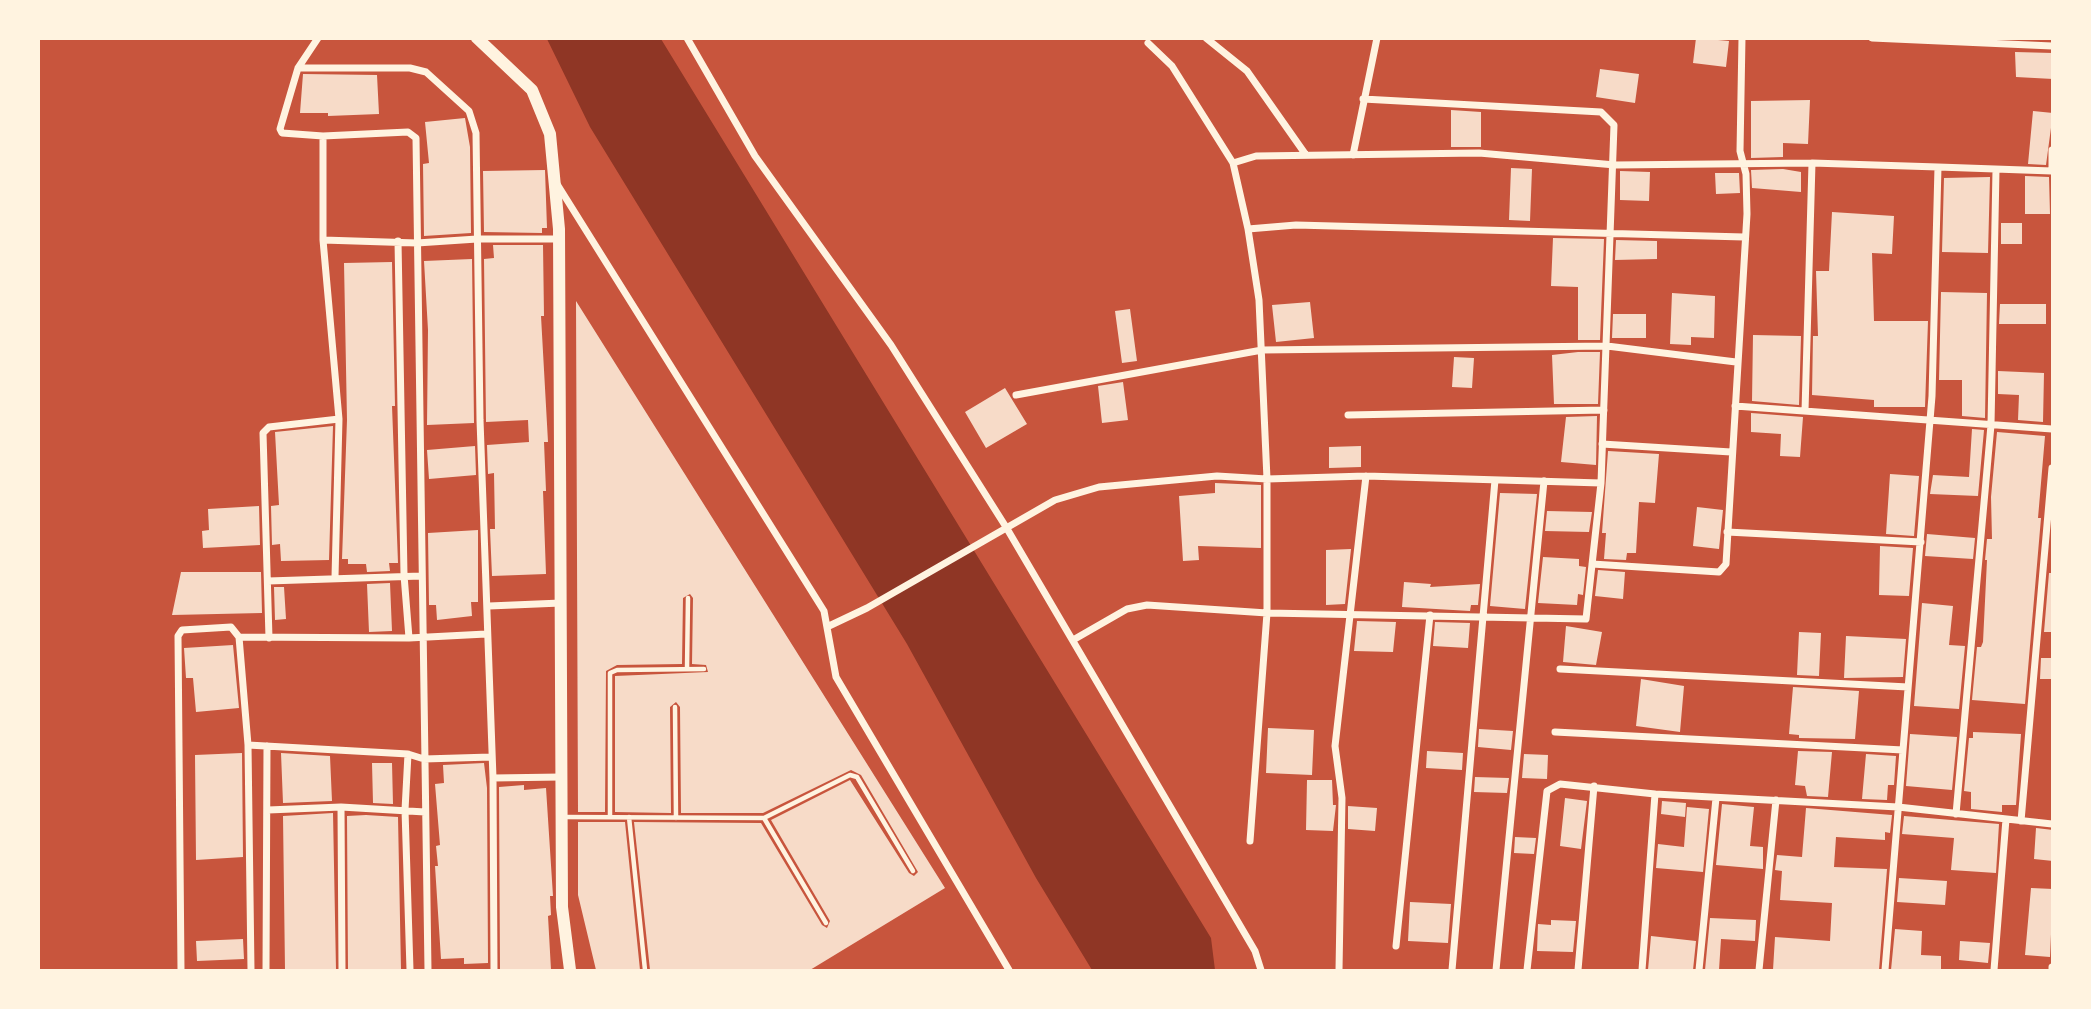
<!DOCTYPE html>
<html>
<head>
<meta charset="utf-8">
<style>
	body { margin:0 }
	#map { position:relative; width:2091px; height:1009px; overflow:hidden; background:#c8553d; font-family:"Source Sans 3",sans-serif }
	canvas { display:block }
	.frame { position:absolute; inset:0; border:40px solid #fff3e0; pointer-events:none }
</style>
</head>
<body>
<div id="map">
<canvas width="2091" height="1009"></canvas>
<div class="frame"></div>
</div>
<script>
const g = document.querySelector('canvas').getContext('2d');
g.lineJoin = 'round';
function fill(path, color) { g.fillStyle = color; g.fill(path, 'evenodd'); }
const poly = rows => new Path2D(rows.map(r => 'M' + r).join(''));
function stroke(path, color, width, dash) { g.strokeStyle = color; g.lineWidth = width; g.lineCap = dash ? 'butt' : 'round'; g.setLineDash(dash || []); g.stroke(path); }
const water = poly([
	[547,39,661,39,1211,938,1215,970,1092,970,1036,878,907,644,590,127]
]);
const building = poly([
	[1696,38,1729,41,1726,67,1693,63],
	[2015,52,2053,53,2053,79,2016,77],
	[1600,69,1639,74,1635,103,1596,97],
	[303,74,377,75,379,114,328,116,328,113,300,113],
	[1810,100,1808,144,1783,143,1783,157,1751,158,1751,101],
	[1451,110,1481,112,1481,147,1451,147],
	[2033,111,2053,113,2046,165,2028,164],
	[465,118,470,147,471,233,424,236,423,164,429,163,425,122],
	[1511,168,1532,169,1530,221,1509,220],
	[1783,169,1801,172,1801,192,1752,188,1751,170],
	[545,170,547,228,542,228,542,233,484,232,483,171],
	[1620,171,1650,172,1649,201,1620,200],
	[1715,173,1739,173,1740,193,1716,194],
	[2025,176,2049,177,2050,214,2025,214],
	[1990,177,1988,253,1942,252,1944,178],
	[1832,212,1894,216,1892,254,1872,253,1874,321,1928,321,1925,407,1874,407,1874,400,1812,395,1813,336,1818,336,1816,271,1829,271],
	[2001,223,2022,223,2022,244,2001,244],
	[1553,238,1604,239,1600,340,1578,340,1578,287,1551,286],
	[1616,240,1657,241,1657,259,1615,260],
	[493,245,543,245,544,316,541,316,548,442,544,442,546,491,543,491,546,574,492,576,490,529,495,529,494,473,488,474,487,445,529,442,528,420,486,422,484,259,494,258],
	[472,259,474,423,427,425,428,330,424,261],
	[392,262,395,406,392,406,398,563,389,563,390,571,367,572,366,564,348,564,348,559,342,559,347,420,344,263],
	[1941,292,1987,293,1985,418,1962,416,1962,380,1939,380],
	[1672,293,1715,296,1714,338,1691,337,1691,345,1670,344],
	[576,301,945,888,810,970,650,970,634,822,761,823,822,925,827,928,830,921,771,820,850,780,909,873,914,876,918,872,861,775,851,770,763,813,681,813,680,707,676,702,670,707,671,813,615,812,615,676,708,672,706,665,692,664,693,598,690,594,683,598,682,664,617,665,606,671,605,812,578,812],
	[1310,302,1314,338,1276,342,1272,305],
	[2000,304,2046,304,2046,324,1999,324],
	[1130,309,1137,361,1122,363,1115,311],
	[1613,314,1646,314,1646,338,1612,338],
	[1753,335,1801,336,1799,405,1752,401],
	[1578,352,1600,352,1598,404,1554,404,1552,355],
	[1454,357,1474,358,1472,388,1452,387],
	[1998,371,2044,373,2043,422,2018,420,2019,395,1998,394],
	[1123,382,1128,420,1102,423,1098,386],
	[1005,388,1027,424,986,448,965,412],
	[1751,413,1803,417,1800,457,1780,456,1781,434,1751,432],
	[1597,416,1596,465,1561,462,1566,417],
	[333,426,329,560,281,561,280,544,272,545,271,506,279,505,275,432],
	[1972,429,1984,430,1978,496,1930,494,1933,475,1969,477],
	[1997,432,2045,436,2038,518,2041,518,2025,704,1972,700,1977,647,1981,647,1983,642,1987,560,1985,560,1987,539,1992,539,1991,497],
	[475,446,476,475,429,479,427,450],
	[1361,446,1361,467,1329,468,1329,447],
	[1608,451,1659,454,1655,503,1639,502,1636,553,1627,553,1626,560,1604,559,1606,533,1602,533],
	[1890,474,1919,476,1914,536,1886,534],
	[1215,483,1261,485,1261,548,1198,546,1199,560,1183,561,1179,496,1215,493],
	[1500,493,1537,494,1525,609,1490,606],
	[259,506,260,545,203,548,202,531,209,530,208,509],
	[1697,507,1723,510,1719,549,1693,546],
	[1547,511,1592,512,1589,532,1545,531],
	[478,530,478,602,471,602,472,616,437,620,436,605,429,605,428,533],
	[1927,534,1975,538,1973,559,1925,556],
	[1880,546,1913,548,1909,596,1879,595],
	[1351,549,1345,604,1326,605,1326,550],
	[1543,557,1579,559,1579,566,1586,567,1583,595,1578,594,1577,605,1538,603],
	[1598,570,1625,572,1623,599,1595,596],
	[181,572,261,572,262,613,172,615],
	[2049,573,2053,573,2053,632,2044,632],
	[1404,582,1431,584,1430,587,1480,584,1478,605,1471,605,1470,611,1402,607],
	[390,583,392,631,369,632,367,584],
	[274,587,284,587,286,619,275,620],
	[1922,603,1953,606,1949,645,1965,646,1959,709,1914,706],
	[1357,621,1396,622,1393,652,1354,651],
	[1435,622,1470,623,1468,648,1433,646],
	[1566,626,1602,632,1596,665,1563,662],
	[1799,632,1821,633,1819,676,1797,675],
	[1846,636,1906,639,1903,677,1844,678],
	[233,645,239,708,196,712,193,678,186,678,184,648],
	[2041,658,2053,658,2053,679,2040,679],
	[1641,679,1684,686,1680,732,1636,726],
	[1793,687,1859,691,1855,739,1799,738,1799,735,1789,734],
	[1268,728,1314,730,1312,775,1266,773],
	[1479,729,1513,731,1511,750,1478,747],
	[1973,732,2021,734,2016,805,2002,805,2002,812,1971,809,1971,792,1964,791,1969,738,1973,738],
	[1910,734,1957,737,1952,790,1906,786],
	[1427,751,1463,753,1462,770,1426,768],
	[1798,751,1832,752,1828,797,1807,796,1805,786,1795,785],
	[242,753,243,857,196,860,195,755],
	[281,753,330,756,332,801,283,803],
	[1524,754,1548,755,1547,779,1522,778],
	[1866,754,1896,756,1894,785,1888,785,1887,800,1862,799],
	[372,763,392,763,393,804,373,803],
	[484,763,487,788,488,963,464,964,464,958,441,959,435,866,438,866,436,846,440,845,435,784,444,783,443,765],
	[1475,777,1509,778,1507,793,1474,792],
	[1307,780,1332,780,1333,805,1336,805,1333,831,1306,830],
	[524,785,524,790,546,788,553,896,550,896,551,915,548,916,551,970,500,970,499,787],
	[1565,798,1587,801,1581,849,1560,846],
	[1662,801,1686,803,1685,817,1661,814],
	[1722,804,1754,807,1750,846,1763,847,1763,869,1716,865],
	[1348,806,1377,808,1375,831,1348,829],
	[1687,807,1709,809,1703,872,1656,868,1658,844,1684,847],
	[1806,808,1892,815,1890,833,1885,832,1885,840,1836,837,1834,867,1887,869,1879,970,1773,970,1775,937,1830,941,1832,903,1780,900,1782,871,1775,870,1777,855,1802,857],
	[333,813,336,970,285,970,283,816],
	[366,815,398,817,401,970,348,970,347,816],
	[1904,816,1999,824,1996,873,1951,870,1954,838,1902,834],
	[578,822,625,822,640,970,596,970,578,895],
	[2036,828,2053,830,2053,861,2034,859],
	[1515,837,1536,838,1534,854,1514,853],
	[1899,878,1947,881,1945,905,1897,902],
	[2031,888,2053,889,2050,957,2025,955],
	[1410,902,1451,904,1448,943,1408,941],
	[1710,918,1756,920,1755,941,1721,939,1719,970,1705,970],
	[1551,920,1576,921,1573,952,1537,951,1538,924,1551,925],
	[1895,929,1922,931,1921,955,1941,956,1941,970,1891,970],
	[1651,936,1696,941,1693,970,1648,970],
	[243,939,244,959,197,961,196,941],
	[1960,941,1990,943,1988,963,1959,960]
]);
const service = poly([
	[687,669,688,598],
	[675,707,676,818],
	[563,817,764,818,850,775,857,777,913,871],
	[610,817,610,673,617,670,704,669],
	[629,817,645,970],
	[764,818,826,923]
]);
const minor = poly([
	[318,38,298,68,280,129,282,133,323,136,408,132,416,138,428,970],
	[687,38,755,156,891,345,1006,527,1255,951,1261,970],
	[1206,38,1247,71,1306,155],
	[1872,38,2052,46],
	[1148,43,1172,66,1233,163,1248,229,1259,300,1267,479,1267,613,1250,841],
	[298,68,410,68,426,72,469,111,476,133,480,420,493,778,494,970],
	[323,136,323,240,339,419,335,577],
	[2052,150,2052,171],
	[1353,155,1377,38],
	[1233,163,1256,156,1479,153,1615,165,1812,163,1938,167,1932,396,1885,970],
	[1938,167,2052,171],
	[557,184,824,611,836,677,1009,970],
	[1248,229,1296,225,1744,237],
	[323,240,417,243,477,239,559,239],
	[398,241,404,575,409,638],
	[1016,395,1262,350,1607,346,1736,362],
	[1735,406,2052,429],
	[1805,411,1812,163],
	[1348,415,1604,410],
	[1602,444,1731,452],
	[1727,532,1921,542],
	[1592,564,1719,572,1726,564,1747,214,1746,174,1740,151,1742,38],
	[268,581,421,576],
	[489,606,561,603],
	[829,626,867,608,1055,500,1099,487,1217,476,1267,479,1366,476,1601,483],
	[239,637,409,638,486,634],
	[269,638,263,433,269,427,339,419],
	[1073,640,1127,609,1147,605,1267,613,1586,619,1601,483,1614,125,1601,112,1363,99],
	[1560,669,1908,687],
	[1555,732,1903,750],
	[248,745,408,754,424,759,491,757],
	[408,754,405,810,410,970],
	[493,778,561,777],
	[341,807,342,970],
	[268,810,341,807,425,812],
	[1956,814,1991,425,1996,170],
	[2021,821,2052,468],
	[1396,946,1430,615],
	[181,970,178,636,182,630,231,627,239,637,248,745,251,970],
	[266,970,267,746],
	[1339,970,1342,798,1335,746,1366,476],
	[1452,970,1495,480],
	[1496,970,1544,481],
	[1527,970,1547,791,1560,784,1655,794],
	[1578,970,1594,786],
	[1642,970,1655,794,1898,807,2052,824],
	[1699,970,1716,798],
	[1759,970,1776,800],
	[1994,970,2006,819],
	[2052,970,2052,967]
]);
const tertiary = poly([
	[477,38,532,90,550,134,559,229,562,907,570,970]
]);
fill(water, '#8f3625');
fill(building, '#f7dbc8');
stroke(service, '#fff3e0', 4.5);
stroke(minor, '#fff3e0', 7);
stroke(tertiary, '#fff3e0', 12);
</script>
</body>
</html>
